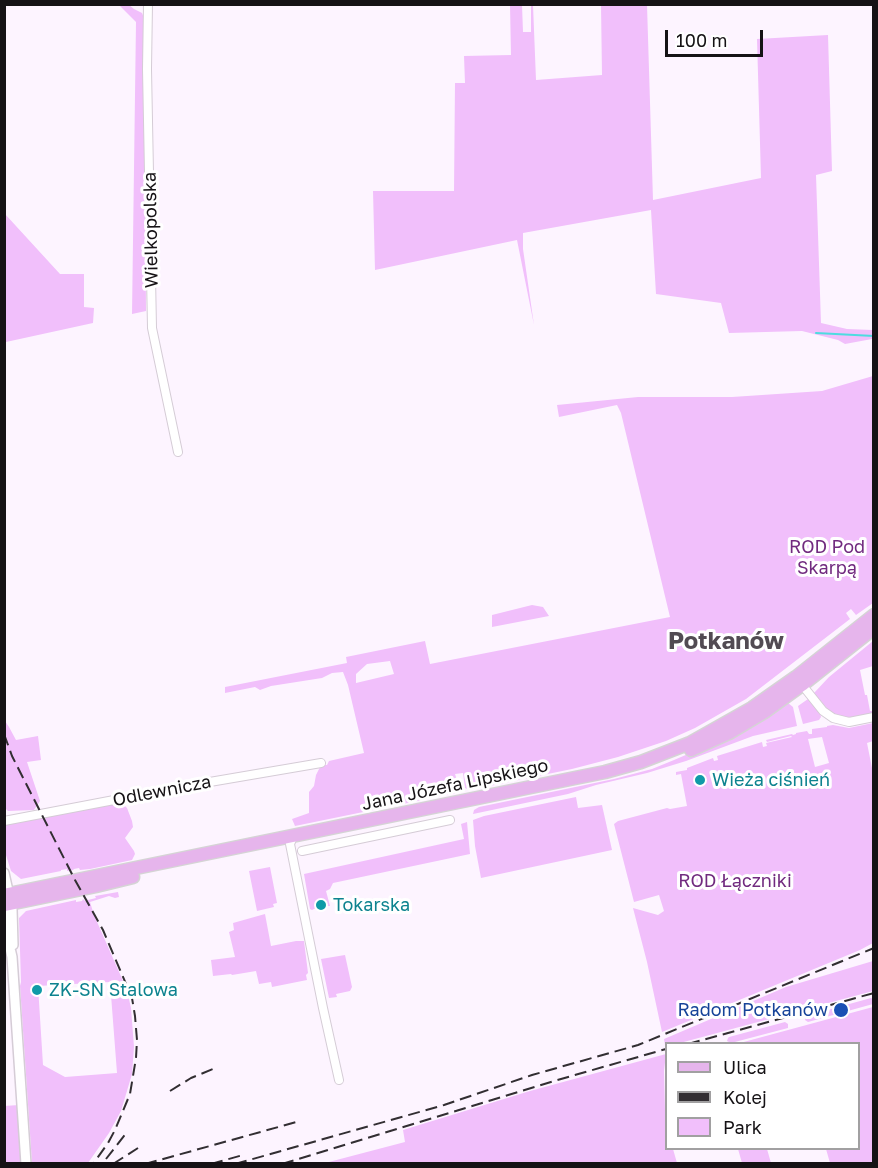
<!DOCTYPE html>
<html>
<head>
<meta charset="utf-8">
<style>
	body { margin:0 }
	#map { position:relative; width:878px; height:1168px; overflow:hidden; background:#fdf4ff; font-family:"Golos Text",sans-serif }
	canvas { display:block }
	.frame { position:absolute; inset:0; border:6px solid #151215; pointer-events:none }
	.legend { position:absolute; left:665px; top:1042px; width:195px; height:108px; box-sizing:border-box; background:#fff; border:2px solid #a1a0a1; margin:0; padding:8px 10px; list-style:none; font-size:18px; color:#151215 }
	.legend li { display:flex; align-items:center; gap:12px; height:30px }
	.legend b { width:30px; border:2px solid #a1a0a1 }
	.scale { position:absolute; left:665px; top:30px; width:98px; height:27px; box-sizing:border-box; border:3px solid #151215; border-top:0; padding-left:8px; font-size:18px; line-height:21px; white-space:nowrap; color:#151215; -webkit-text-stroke:4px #fff; paint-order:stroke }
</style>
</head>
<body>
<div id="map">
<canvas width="878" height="1168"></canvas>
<div class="frame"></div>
<ul class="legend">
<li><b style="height:8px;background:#e6b5ec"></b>Ulica</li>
<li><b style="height:8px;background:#322e32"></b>Kolej</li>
<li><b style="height:16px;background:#f1bffb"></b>Park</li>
</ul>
<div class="scale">100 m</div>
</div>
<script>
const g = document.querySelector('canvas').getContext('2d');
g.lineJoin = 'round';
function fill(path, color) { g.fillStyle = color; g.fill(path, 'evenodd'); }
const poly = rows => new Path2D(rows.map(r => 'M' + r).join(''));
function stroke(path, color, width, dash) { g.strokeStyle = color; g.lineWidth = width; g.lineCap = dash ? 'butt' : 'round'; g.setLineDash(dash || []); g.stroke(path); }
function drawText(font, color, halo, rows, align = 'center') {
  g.font = font + ' "Golos Text",sans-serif'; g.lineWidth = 6; g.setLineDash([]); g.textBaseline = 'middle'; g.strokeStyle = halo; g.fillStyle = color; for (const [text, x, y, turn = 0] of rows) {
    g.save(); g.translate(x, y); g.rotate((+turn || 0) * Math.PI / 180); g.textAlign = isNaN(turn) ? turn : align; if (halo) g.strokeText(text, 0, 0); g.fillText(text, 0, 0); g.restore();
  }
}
const green = poly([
	[119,5,129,5,134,9,142,13,144,18,146,311,132,314,136,22],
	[510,5,522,5,523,32,531,32,531,5,533,5,536,80,602,75,601,5,647,5,653,200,761,178,757,39,828,35,832,171,816,175,821,323,847,329,873,330,872,339,845,344,838,340,802,331,729,333,721,303,656,294,651,210,523,233,523,249,534,325,517,240,375,270,373,191,454,191,455,83,465,83,464,56,511,55],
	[5,214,60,274,84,274,84,307,94,308,93,323,6,342,5,344],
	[873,376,873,603,856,615,851,609,846,613,850,619,746,699,695,728,666,741,618,757,572,769,470,790,465,788,463,773,455,774,460,790,456,793,295,826,292,819,309,813,309,792,314,786,316,775,321,765,327,765,329,761,364,753,348,685,343,672,332,673,322,678,271,686,260,690,255,687,225,693,225,687,347,663,346,657,425,641,430,664,670,617,621,413,617,405,559,417,557,405,638,397,732,397,822,391],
	[390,661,394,674,356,683,356,674,367,664],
	[532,605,543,607,549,616,492,627,492,615],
	[873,641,873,666,860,670,865,695,867,695,870,711,873,711,873,714,852,718,839,716,829,711,814,693,829,677],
	[808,699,820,713,821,717,819,720,803,724,798,706],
	[788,703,793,707,797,726,753,736,686,761,647,773,596,785,568,794,473,814,474,810,479,807,614,779,652,769,674,760,756,725],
	[5,721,9,727,16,740,38,736,41,760,27,762,40,801,34,810,8,811,5,808],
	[873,723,873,741,867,743,874,778,873,943,860,950,662,1032,647,962,633,908,658,915,664,911,659,895,634,902,614,824,618,821,667,808,670,809,687,806,681,774,676,775,676,772,687,770,687,768,713,758,714,761,718,760,717,756,762,742,763,747,767,746,766,743,792,737,791,736,767,742,766,740,792,734,793,735,796,734,796,733,807,731,809,734,812,734,812,729,827,727,827,726,833,725,849,728],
	[822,737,829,763,815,767,808,739],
	[576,797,578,808,602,805,612,850,481,878,475,846,473,820,484,816],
	[116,803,122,803,127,808,132,821,133,827,125,838,134,851,135,854,132,860,90,869,80,870,79,868,74,869,73,870,67,871,67,869,61,870,61,871,21,879,11,871,5,852,4,828,6,825],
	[467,822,470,854,333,883,330,889,326,891,330,906,327,906,325,901,315,903,316,908,312,910,310,909,304,874,464,839,461,824],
	[270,867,277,903,273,904,274,907,257,911,249,871],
	[118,892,119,897,115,898,109,896,90,902,94,915,127,990,131,1008,134,1047,132,1074,121,1111,109,1133,88,1163,32,1163,20,986,21,982,19,918,26,911,76,900,76,902,82,901,83,899,85,901,87,901,86,898,88,900,96,898,95,896],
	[110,982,117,1073,65,1077,43,1065,38,986],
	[265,914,271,946,296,941,304,941,308,973,306,975,307,980,272,987,271,982,259,984,256,971,232,975,231,974,213,976,211,960,235,957,229,932,234,930,233,923],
	[345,955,352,987,350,991,336,994,337,997,329,998,321,959],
	[873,961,873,991,680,1043,666,1044,666,1047,665,1045,664,1039,786,987],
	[871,998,873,999,873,1004,808,1022,805,1020,806,1016],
	[873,1007,873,1163,830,1163,826,1149,858,1148,858,1044,740,1043],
	[785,1022,788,1024,788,1028,731,1043,727,1041,728,1038,729,1037],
	[666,1054,664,1071,666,1148,673,1149,677,1163,325,1163,405,1142,403,1130,530,1091],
	[19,1105,23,1163,5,1163,4,1106],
	[738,1149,767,1149,771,1163,742,1163]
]);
const stream = poly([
	[816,333,874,336]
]);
const minor = poly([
	[148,4,147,69,152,328,178,452],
	[799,681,823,711,833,718,849,722,874,717],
	[4,821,198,784,321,763],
	[293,837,290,844,323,1008,339,1080],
	[302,851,450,820]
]);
const tertiary = poly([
	[4,873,12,909,13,945],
	[4,912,7,935,12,957,26,1164]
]);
const primary = poly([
	[691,750,729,733,766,711,802,685,874,628],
	[4,895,575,778,605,772,641,762,690,743,752,708,796,677,874,615],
	[4,905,96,886,133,877]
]);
const rail = poly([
	[4,734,12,756,75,880,103,930,132,998,135,1016,137,1040,136,1058,130,1094,115,1130,108,1143,93,1164],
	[688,1044,874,993],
	[170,1091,191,1078,213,1069],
	[106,1159,127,1132],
	[113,1164,138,1148],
	[145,1164,300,1121],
	[211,1164,243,1155],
	[235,1164,444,1105,532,1075,638,1045,874,948],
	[282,1164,554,1081,666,1049]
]);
const markers = [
	[700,780,6,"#0f9aa8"],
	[321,905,6,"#0f9aa8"],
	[37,990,6,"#0f9aa8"],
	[841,1010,8,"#1a4fb4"]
];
const streetNames = [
	["Wielkopolska",151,230,-91],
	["Jana Józefa Lipskiego",455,785,-12],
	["Odlewnicza",162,791,-11]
];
const parkNames = [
	["ROD Pod",827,547],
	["Skarpą",827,568],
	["ROD Łączniki",735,881]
];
const cultureNames = [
	["Wieża ciśnień",712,780],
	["Tokarska",333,905],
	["ZK-SN Stalowa",49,990]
];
const transitNames = [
	["Radom Potkanów",828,1010]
];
const districtNames = [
	["Potkanów",726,641]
];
fill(green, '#f1bffb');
stroke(stream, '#4edce0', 2);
stroke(minor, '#d5ccd6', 10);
stroke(tertiary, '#d5ccd6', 12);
stroke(primary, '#d5d4d5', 15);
stroke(minor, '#fff', 8);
stroke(tertiary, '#fff', 9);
stroke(primary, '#e6b5ec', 12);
stroke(rail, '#322e32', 2, [12, 6]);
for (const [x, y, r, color] of markers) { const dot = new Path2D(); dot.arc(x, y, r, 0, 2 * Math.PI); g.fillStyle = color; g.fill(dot); stroke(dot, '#fff', 2); }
drawText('18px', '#151215', '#fff', streetNames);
drawText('18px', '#712a7f', '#fff', parkNames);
drawText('18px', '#0d838f', '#fff', cultureNames, 'left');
drawText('18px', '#164399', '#fff', transitNames, 'right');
drawText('bold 24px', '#524b53', '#fff', districtNames);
</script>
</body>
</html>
